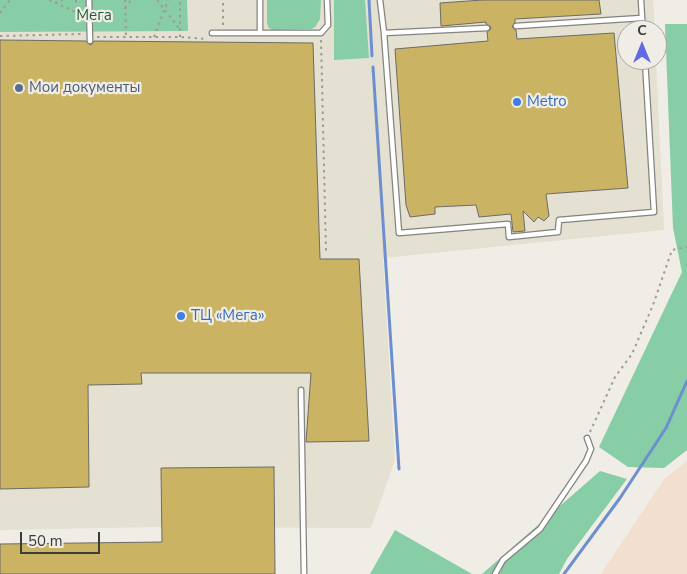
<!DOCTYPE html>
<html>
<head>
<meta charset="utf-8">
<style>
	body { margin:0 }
	#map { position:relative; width:687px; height:574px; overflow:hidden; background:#efede6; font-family:"Nunito Sans",sans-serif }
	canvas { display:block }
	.north { position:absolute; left:617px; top:20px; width:50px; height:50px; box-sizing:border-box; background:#efede6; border:1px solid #a7a6a1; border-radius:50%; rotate:0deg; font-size:14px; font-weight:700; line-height:20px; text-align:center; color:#3c3c39 }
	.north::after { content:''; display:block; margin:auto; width:18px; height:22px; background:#6069e1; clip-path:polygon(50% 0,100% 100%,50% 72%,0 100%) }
	.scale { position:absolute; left:20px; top:532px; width:80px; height:22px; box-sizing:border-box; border:2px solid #3c3c39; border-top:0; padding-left:6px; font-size:15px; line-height:18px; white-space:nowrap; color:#3c3c39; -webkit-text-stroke:4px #efede6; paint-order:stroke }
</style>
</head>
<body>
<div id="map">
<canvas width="687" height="574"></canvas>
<div class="north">С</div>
<div class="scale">50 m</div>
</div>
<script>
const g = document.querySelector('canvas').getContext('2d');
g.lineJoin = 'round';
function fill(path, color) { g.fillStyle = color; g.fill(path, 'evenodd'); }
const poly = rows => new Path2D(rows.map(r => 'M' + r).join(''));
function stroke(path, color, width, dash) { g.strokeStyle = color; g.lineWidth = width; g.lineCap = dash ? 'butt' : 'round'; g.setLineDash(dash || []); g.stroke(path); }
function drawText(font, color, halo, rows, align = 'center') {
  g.font = font + ' "Nunito Sans",sans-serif'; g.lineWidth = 4.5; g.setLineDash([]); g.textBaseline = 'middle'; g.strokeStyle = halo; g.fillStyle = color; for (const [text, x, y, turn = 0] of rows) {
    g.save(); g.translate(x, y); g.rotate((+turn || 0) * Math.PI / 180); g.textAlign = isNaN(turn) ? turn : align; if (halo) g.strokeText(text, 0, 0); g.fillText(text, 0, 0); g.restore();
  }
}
const built = poly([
	[0,0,653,0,655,30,627,30,627,60,656,60,664,230,383,258,395,460,371,528,157,527,0,530]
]);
const industrial = poly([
	[687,461,687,574,601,574,665,478]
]);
const green = poly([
	[0,0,187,0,188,31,0,32],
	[267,0,321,0,320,19,316,26,312,29,272,30,268,27,267,22],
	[334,0,365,0,369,58,334,60],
	[665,24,687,24,687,450,664,468,628,467,599,447,682,272,673,228],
	[600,471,627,479,567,559,559,574,482,574],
	[395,530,472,574,370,574]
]);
const stream = poly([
	[369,0,372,56],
	[373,67,399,469],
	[564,574,620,498,666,428,687,381]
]);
const building = poly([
	[482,0,599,0,601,14,515,19,515,22,512,27,516,30,517,39,614,33,628,188,546,194,549,216,544,221,538,217,534,222,523,211,525,231,513,232,511,214,479,217,476,205,435,207,435,214,410,217,406,205,395,49,488,41,487,32,490,30,491,27,486,24,486,22,441,26,440,3,482,0],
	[0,40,86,41,90,45,92,44,94,41,313,43,320,259,359,259,369,441,306,442,311,373,141,373,142,384,88,385,89,487,0,489,0,40],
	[274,467,275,574,0,574,0,544,162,542,161,468,274,467]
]);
const path = poly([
	[49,0,76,12,82,20],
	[76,0,76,12],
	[125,0,126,37],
	[157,0,179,28],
	[55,3,63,0],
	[125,8,131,0],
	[0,13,10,0],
	[223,25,223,0],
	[0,36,83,34],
	[97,37,180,37,207,39],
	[154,37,168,0],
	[180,37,180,0],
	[321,40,326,251],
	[590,432,615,377,632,354,653,305,672,250,687,247]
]);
const service = poly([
	[89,0,90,41],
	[260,0,260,33],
	[380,0,384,33,487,28],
	[642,18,643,30],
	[516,26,642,18,641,0],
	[212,33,321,33,328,25,327,0],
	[384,33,399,233,508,224,509,237,558,232,559,220,654,212,645,60],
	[301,390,304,574],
	[495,574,503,560,540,529,586,461,591,449,587,438]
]);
const markers = [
	[19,88,5,"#5c6f8a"],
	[517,102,5,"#3f7fe0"],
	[181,316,5,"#3f7fe0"]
];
const parkNames = [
	["Мега",94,16]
];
const serviceNames = [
	["Мои документы",29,88]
];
const shopNames = [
	["Metro",527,102],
	["ТЦ «Мега»",191,316]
];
fill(built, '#e4e0d2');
fill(industrial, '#f2dfcf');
fill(green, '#87cda6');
stroke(stream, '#6e8fcf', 3);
fill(building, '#cbb364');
stroke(building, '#6d6b66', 1);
stroke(service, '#85837e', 7);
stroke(path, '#9d9c97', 2, [2.5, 4]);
stroke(service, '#fff', 4.5);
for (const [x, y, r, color] of markers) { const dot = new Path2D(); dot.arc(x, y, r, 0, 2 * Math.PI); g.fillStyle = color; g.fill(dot); stroke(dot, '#efede6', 2); }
drawText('15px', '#1c5a3d', '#efede6', parkNames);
drawText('15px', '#4e5e75', '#efede6', serviceNames, 'left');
drawText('15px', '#366cbe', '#efede6', shopNames, 'left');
</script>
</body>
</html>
